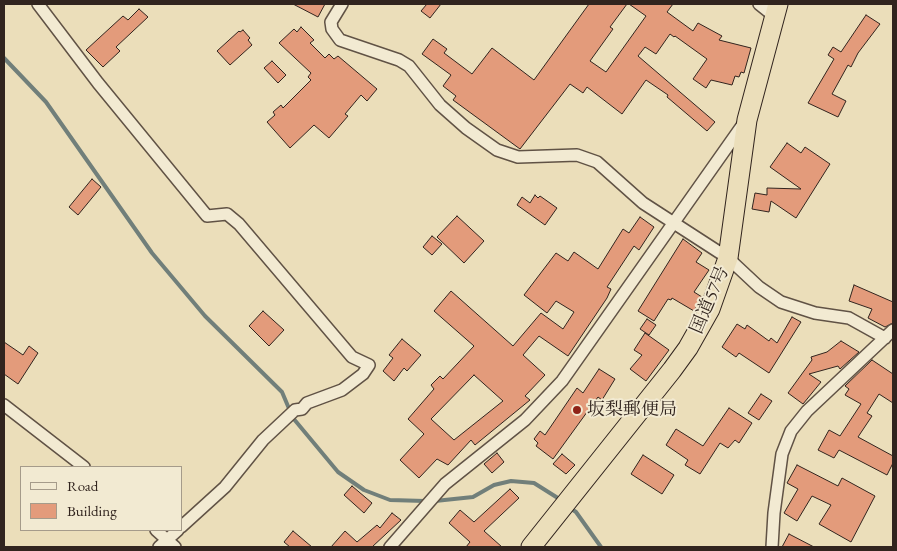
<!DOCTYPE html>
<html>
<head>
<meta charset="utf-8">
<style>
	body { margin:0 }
	#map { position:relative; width:897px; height:551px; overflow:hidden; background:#ebdeba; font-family:"EB Garamond",serif }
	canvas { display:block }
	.frame { position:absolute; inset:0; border:5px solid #31241e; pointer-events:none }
	.legend { position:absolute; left:20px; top:466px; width:162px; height:65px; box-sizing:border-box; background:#f2ead2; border:1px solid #a59b8a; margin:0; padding:6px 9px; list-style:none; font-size:15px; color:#31241e }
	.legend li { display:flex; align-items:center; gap:10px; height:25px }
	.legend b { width:25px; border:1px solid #a59b8a }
</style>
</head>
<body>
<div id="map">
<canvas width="897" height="551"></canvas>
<div class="frame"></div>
<ul class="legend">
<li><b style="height:6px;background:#f2ead2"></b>Road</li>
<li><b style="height:14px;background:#e39b7b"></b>Building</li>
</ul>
</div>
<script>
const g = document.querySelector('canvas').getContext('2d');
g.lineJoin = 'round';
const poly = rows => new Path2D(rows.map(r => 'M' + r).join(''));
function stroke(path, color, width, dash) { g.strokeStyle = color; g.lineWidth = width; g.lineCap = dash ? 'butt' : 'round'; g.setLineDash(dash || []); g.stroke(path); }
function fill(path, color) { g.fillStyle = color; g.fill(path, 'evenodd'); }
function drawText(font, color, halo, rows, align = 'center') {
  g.font = font + ' "EB Garamond","Noto Serif JP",serif'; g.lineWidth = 4; g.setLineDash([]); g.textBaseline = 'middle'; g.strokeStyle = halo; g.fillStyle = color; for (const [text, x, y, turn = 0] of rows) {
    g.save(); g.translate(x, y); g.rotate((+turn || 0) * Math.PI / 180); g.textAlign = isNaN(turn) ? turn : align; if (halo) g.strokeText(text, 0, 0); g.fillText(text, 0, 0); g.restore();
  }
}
const stream = poly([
	[4,58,46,102,152,253,205,316,282,392,293,418,338,472,364,490,390,500,425,501],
	[435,501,473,497,494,485,511,481,534,483,561,500],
	[570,508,576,512,601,547]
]);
const building = poly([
	[293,4,325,4,318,17,293,4],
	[427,4,441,4,430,18,421,11,427,4],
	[589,4,627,4,610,27,613,29,590,61,606,72,646,16,629,4,673,4,667,12,693,31,698,23,722,36,719,40,751,48,744,73,741,72,739,77,735,76,732,85,711,80,706,88,693,79,707,59,675,36,674,37,670,34,656,54,645,47,638,56,715,122,707,131,667,97,668,95,646,80,622,114,587,87,583,93,570,84,520,149,453,100,456,96,443,86,451,75,422,54,433,39,447,49,444,53,472,74,492,48,534,80,589,4],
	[139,9,148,17,116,47,120,51,103,67,86,50,123,16,128,20,139,9],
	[866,15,880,24,858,53,851,67,848,65,832,94,846,101,838,117,808,103,834,59,828,55,833,47,841,52,866,15],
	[301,27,314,40,310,43,325,58,329,54,334,59,338,56,377,89,367,101,361,95,345,114,348,116,329,138,314,125,290,148,267,122,275,115,273,112,281,105,283,108,311,80,308,77,311,73,279,43,294,29,297,32,301,27],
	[243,30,250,38,248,40,252,45,230,65,217,51,239,31,240,32,243,30],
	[272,61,286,75,278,83,264,68,272,61],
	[787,143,801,153,805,147,830,164,796,218,771,201,769,212,752,209,755,193,767,195,767,188,801,189,770,167,787,143],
	[92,179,101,187,78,215,69,207,92,179],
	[535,195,538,198,540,196,557,208,545,225,517,205,522,197,530,203,535,195],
	[457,216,484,241,464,263,437,237,457,216],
	[640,217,654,227,639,250,634,246,607,287,611,289,607,298,568,356,539,336,523,355,545,375,525,396,530,400,475,445,471,440,448,465,437,459,419,478,400,460,424,434,408,419,434,389,431,385,440,376,443,379,474,346,434,311,451,291,513,346,541,313,563,329,574,312,556,301,547,313,524,295,556,253,568,261,574,252,598,269,623,229,629,233,640,217],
	[474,375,503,401,454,440,431,419,474,375],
	[432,236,442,244,432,255,423,247,432,236],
	[683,239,702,253,696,262,709,270,694,292,702,297,694,311,672,298,671,300,668,299,654,321,638,311,683,239],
	[854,285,893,302,893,323,885,327,868,318,872,309,849,301,854,285],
	[263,311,284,330,269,346,249,326,263,311],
	[792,317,801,322,769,373,739,353,736,357,722,347,737,324,745,329,747,325,769,341,771,338,777,343,792,317],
	[647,319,656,325,649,335,640,329,647,319],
	[645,333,669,350,646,381,630,369,642,355,634,350,645,333],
	[402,339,421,355,407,371,404,368,394,381,383,371,393,358,389,355,402,339],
	[841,341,859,352,840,369,838,366,809,374,821,382,803,404,788,393,812,360,811,357,827,352,841,341],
	[4,342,23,355,29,346,38,353,18,384,4,374,4,342],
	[872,360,893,374,893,403,879,394,867,413,872,416,858,437,893,456,893,463,887,475,839,450,834,458,818,450,829,430,840,436,861,404,845,395,849,389,845,386,872,360],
	[599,369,615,379,602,400,598,397,553,459,536,446,538,443,534,439,540,431,545,435,577,388,583,393,599,369],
	[761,394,772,401,759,420,748,413,761,394],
	[729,408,752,423,739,443,735,440,728,448,720,443,700,474,685,465,688,460,666,445,676,429,703,446,729,408],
	[497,453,504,462,492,473,484,464,497,453],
	[562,454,575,465,566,474,553,464,562,454],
	[643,455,674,475,662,494,631,474,643,455],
	[797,465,838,486,842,478,875,496,851,542,819,524,831,505,812,496,797,521,784,513,798,489,787,483,797,465],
	[352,486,372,503,364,513,344,495,352,486],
	[510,489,519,498,484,531,502,547,466,547,470,542,449,523,460,510,474,522,510,489],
	[392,513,401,520,372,547,331,547,345,531,357,542,377,525,380,528,392,513],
	[293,531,312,547,290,547,284,542,293,531],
	[789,534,814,547,782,547,789,534]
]);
const minor = poly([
	[38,4,98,83,207,216,227,214,239,224,352,357,369,365,363,374,342,390,307,403,302,409,295,410,263,440,225,487,181,527],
	[342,4,331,22,332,29,340,40,399,60,409,66,440,105,466,128,497,150,518,157,577,155,597,162,643,203,728,258,759,287,781,302,815,313,849,318,885,338],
	[759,4,774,16],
	[4,405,84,467],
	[156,530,175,547],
	[159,547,178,530],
	[390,547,445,484,525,420,562,381,744,123],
	[772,547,774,513,782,454,791,431,807,411,893,330]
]);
const trunk = poly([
	[531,547,672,370,688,348,710,309,728,258,747,120,778,4]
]);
const markers = [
	[577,410,5,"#8f2418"]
];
const streetNames = [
	["国道57号",710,300,-67]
];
const poiNames = [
	["坂梨郵便局",587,410]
];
stroke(stream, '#717f7a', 4);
fill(building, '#e39b7b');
stroke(building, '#31241e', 1);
stroke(minor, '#605245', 14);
stroke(trunk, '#31241e', 21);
stroke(minor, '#f2ead2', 11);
stroke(trunk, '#ebdeba', 19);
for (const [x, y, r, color] of markers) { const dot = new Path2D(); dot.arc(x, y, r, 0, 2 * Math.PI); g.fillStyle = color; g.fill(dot); stroke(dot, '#f2ead2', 2); }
drawText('18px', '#31241e', '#f2ead2', streetNames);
drawText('18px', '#31241e', '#f2ead2', poiNames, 'left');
</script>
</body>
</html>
